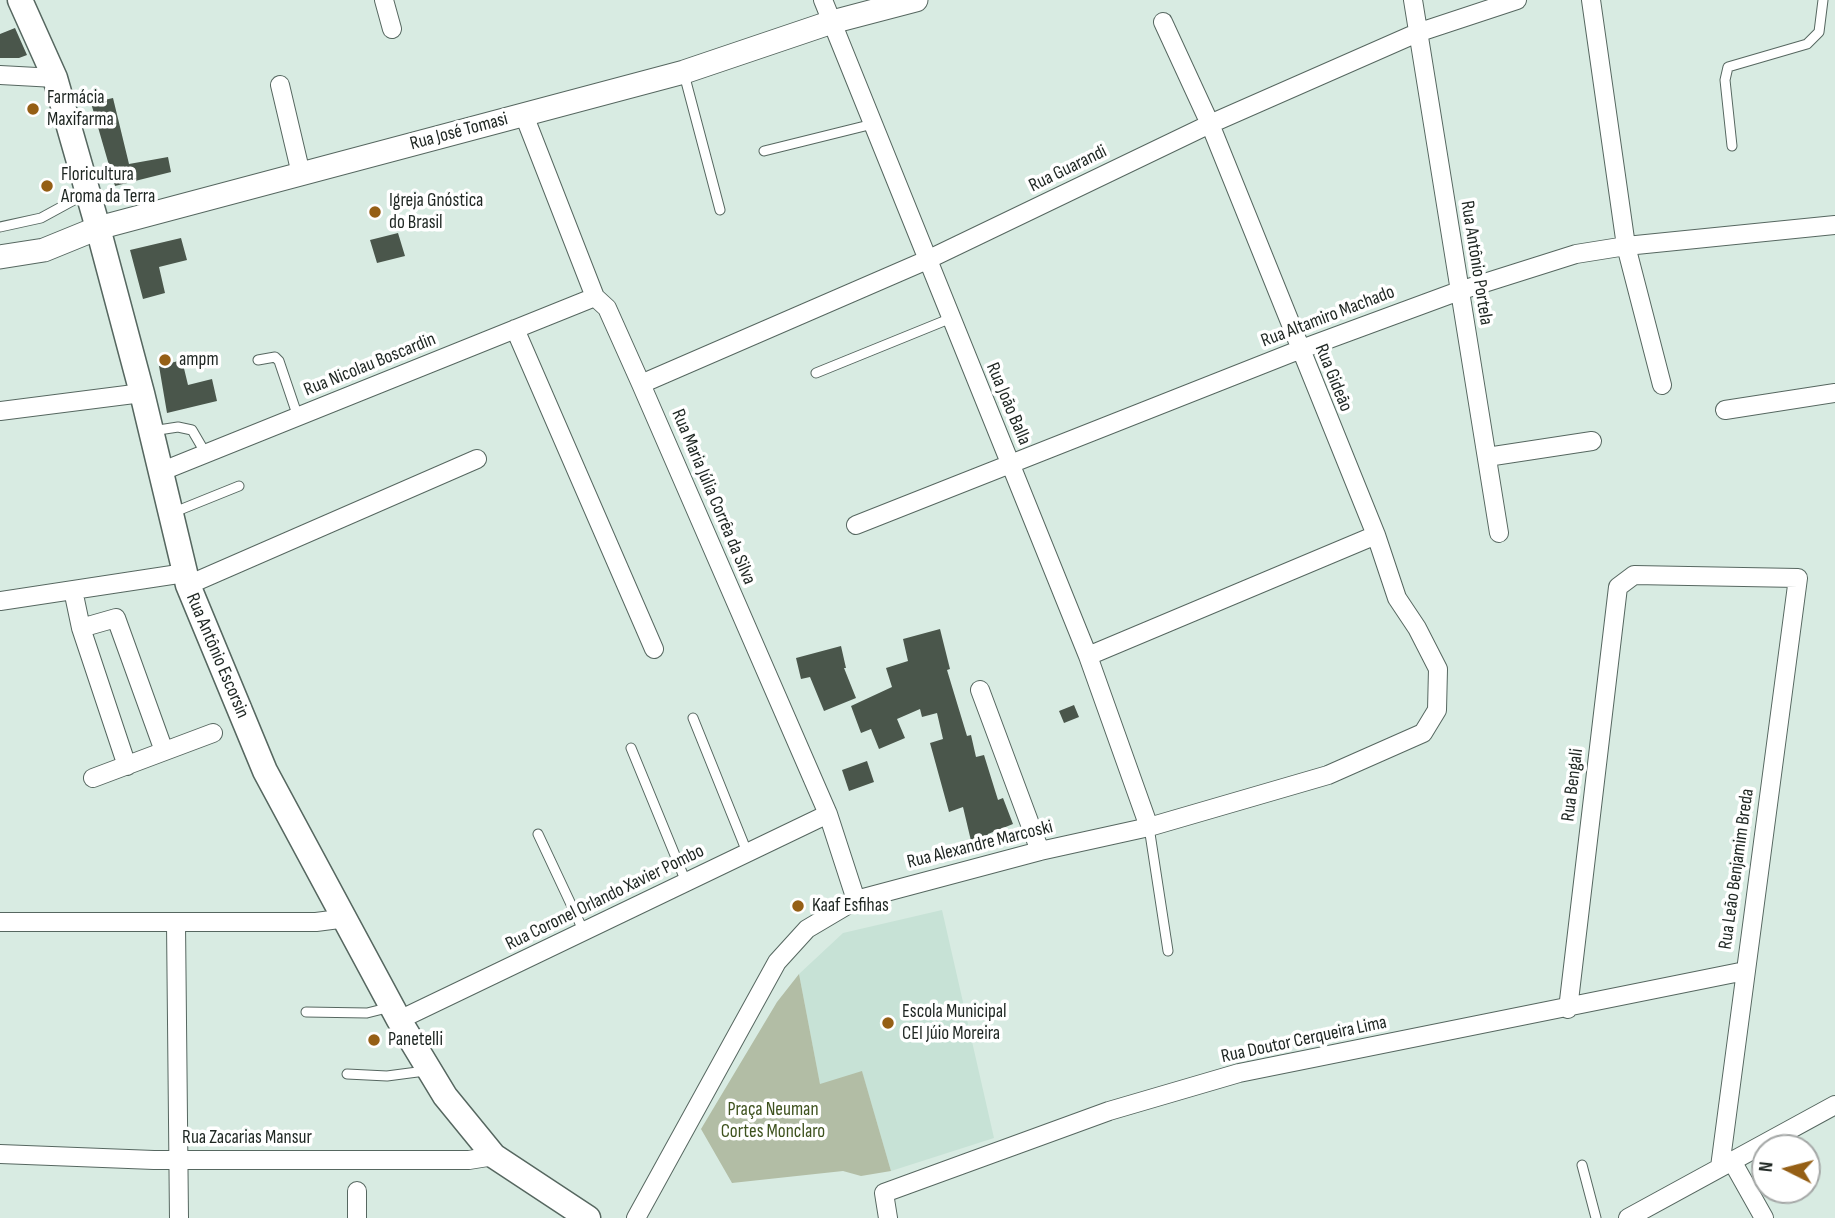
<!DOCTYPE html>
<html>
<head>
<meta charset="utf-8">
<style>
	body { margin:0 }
	#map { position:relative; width:1835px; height:1218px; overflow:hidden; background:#d8ebe2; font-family:"Sofia Sans Condensed",sans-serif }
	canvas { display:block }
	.north { position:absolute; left:1751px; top:1134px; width:70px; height:70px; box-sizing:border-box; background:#fff; border:2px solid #a5a8a7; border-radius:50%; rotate:276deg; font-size:19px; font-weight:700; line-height:28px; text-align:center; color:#1e2622 }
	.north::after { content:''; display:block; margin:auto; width:24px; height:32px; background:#955f15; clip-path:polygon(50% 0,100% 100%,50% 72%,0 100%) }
</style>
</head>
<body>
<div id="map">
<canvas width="1835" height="1218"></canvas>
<div class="north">N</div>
</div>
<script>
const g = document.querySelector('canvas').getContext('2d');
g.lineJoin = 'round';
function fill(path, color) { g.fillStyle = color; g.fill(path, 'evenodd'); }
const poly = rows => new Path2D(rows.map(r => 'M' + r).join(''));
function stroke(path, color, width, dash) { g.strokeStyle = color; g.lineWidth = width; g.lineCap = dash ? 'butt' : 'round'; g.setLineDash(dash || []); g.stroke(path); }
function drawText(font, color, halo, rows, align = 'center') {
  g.font = font + ' "Sofia Sans Condensed",sans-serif'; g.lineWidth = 7; g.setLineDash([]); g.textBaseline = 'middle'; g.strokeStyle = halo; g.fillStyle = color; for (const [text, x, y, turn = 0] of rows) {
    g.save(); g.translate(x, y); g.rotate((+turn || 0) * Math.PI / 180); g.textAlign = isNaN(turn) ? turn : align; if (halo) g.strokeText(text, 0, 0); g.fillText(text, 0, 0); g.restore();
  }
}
const built = poly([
	[942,910,994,1138,891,1171,862,1072,820,1085,799,974,843,933]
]);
const green = poly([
	[799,974,820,1084,862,1071,891,1171,861,1176,843,1171,732,1183,701,1129,777,1002]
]);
const building = poly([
	[15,28,27,55,19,58,0,58,0,34],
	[113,98,129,164,168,157,171,172,115,186,91,103],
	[398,233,405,256,377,263,370,240],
	[181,238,187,260,159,267,165,293,143,299,130,250],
	[182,360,188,385,212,379,217,401,167,413,159,366],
	[940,629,950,669,947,670,967,736,971,735,976,757,984,755,998,800,1003,798,1013,824,988,834,989,841,972,845,963,807,949,812,930,743,943,739,937,713,922,717,920,709,897,719,905,738,879,749,871,729,861,733,851,706,892,687,886,668,908,661,903,639],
	[841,646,846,668,844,668,856,698,824,711,810,677,801,679,796,658],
	[1074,705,1079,717,1064,723,1059,711],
	[867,761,874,782,849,791,842,770]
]);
const service = poly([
	[684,74,720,210],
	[1732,146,1725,80,1728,67,1807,44,1819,32,1823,0],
	[764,151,873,124],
	[0,227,41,218,85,194],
	[258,360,275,357,279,361,298,417],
	[816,373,949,319],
	[152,431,178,427,192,430,206,454],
	[172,513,239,486],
	[693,718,747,852],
	[631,748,686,882],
	[1149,827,1168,951],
	[538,834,584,932],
	[306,1012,367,1013,391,1007],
	[347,1074,387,1076,425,1071],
	[1582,1165,1596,1218]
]);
const minor = poly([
	[384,0,392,29],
	[823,0,1088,656,1149,827],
	[1413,0,1499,533],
	[1591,0,1626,246,1662,385],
	[0,75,55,78],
	[280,85,301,174],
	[524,115,595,297,607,308,641,384,828,814,856,900],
	[515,329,654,649],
	[641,384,927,260,1210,124,1417,33,1517,0],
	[1725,410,1835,393],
	[0,411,142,393],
	[1487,457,1592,441],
	[160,472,595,297],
	[856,525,1299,350,1459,291,1576,254,1626,246,1835,225],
	[188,585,477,459],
	[73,590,81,628,127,766],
	[0,601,185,573],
	[81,628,116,618,164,751],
	[1088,656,1376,535],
	[980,690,1040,851],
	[93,778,213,733],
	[0,922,316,922,347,918],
	[176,923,179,1218],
	[1568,1009,1618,587,1634,575,1798,578,1720,1167],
	[399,1020,828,814],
	[0,1154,154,1160,469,1160,494,1156],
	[1732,1161,1764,1218],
	[357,1191,357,1218],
	[636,1218,777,962,807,929,856,900,1040,851,1149,827,1328,775,1423,733,1437,710,1438,669,1417,628,1397,598,1376,535,1210,124,1163,22],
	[888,1218,884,1193,1109,1111,1239,1073,1745,971],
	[1628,1218,1835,1105]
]);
const tertiary = poly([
	[0,257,44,250,98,228,684,72,832,22,916,0]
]);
const secondary = poly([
	[20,0,55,78,98,228,142,393,188,585,265,771,399,1020,445,1096,494,1156,588,1218]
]);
const markers = [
	[33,109,7,"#955f15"],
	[47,186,7,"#955f15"],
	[375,212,7,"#955f15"],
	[165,360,7,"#955f15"],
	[798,906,7,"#955f15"],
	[888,1023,7,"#955f15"],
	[374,1040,7,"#955f15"]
];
const poiNames = [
	["Farmácia",47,98],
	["Maxifarma",47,120],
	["Floricultura",61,175],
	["Aroma da Terra",61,197],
	["Igreja Gnóstica",389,201],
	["do Brasil",389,223],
	["ampm",179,360],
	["Kaaf Esfihas",812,906],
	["Escola Municipal",902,1012],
	["CEI Júio Moreira",902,1034],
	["Panetelli",388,1040]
];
const streetNames = [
	["Rua José Tomasi",459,132,-15],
	["Rua Guarandi",1068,169,-26],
	["Rua Antônio Portela",1476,263,81],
	["Rua Altamiro Machado",1328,317,-21],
	["Rua Nicolau Boscardin",370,365,-22],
	["Rua Gideão",1333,378,68],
	["Rua João Balla",1008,404,67],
	["Rua Maria Júlia Corrêa da Silva",713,497,67],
	["Rua Antônio Escorsin",217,656,67],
	["Rua Bengali",1573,785,-83],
	["Rua Alexandre Marcoski",980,845,-14],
	["Rua Leão Benjamim Breda",1737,869,-82],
	["Rua Coronel Orlando Xavier Pombo",605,898,-26],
	["Rua Doutor Cerqueira Lima",1304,1040,-12],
	["Rua Zacarias Mansur",247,1138]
];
const parkNames = [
	["Praça Neuman",773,1110],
	["Cortes Monclaro",773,1132]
];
fill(built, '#c7e2d6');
fill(green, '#b2bda5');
fill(building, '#4a564b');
stroke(service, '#566760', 11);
stroke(minor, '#566760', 20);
stroke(tertiary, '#566760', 25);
stroke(secondary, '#566760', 27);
stroke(service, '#fff', 9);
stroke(minor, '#fff', 18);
stroke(tertiary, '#fff', 23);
stroke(secondary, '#fff', 24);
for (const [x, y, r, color] of markers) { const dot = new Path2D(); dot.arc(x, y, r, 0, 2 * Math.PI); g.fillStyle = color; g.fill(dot); stroke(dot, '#fff', 2.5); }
drawText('19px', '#1e2622', '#fff', poiNames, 'left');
drawText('19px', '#1e2622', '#fff', streetNames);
drawText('19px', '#3e521e', '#fff', parkNames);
</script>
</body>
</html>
